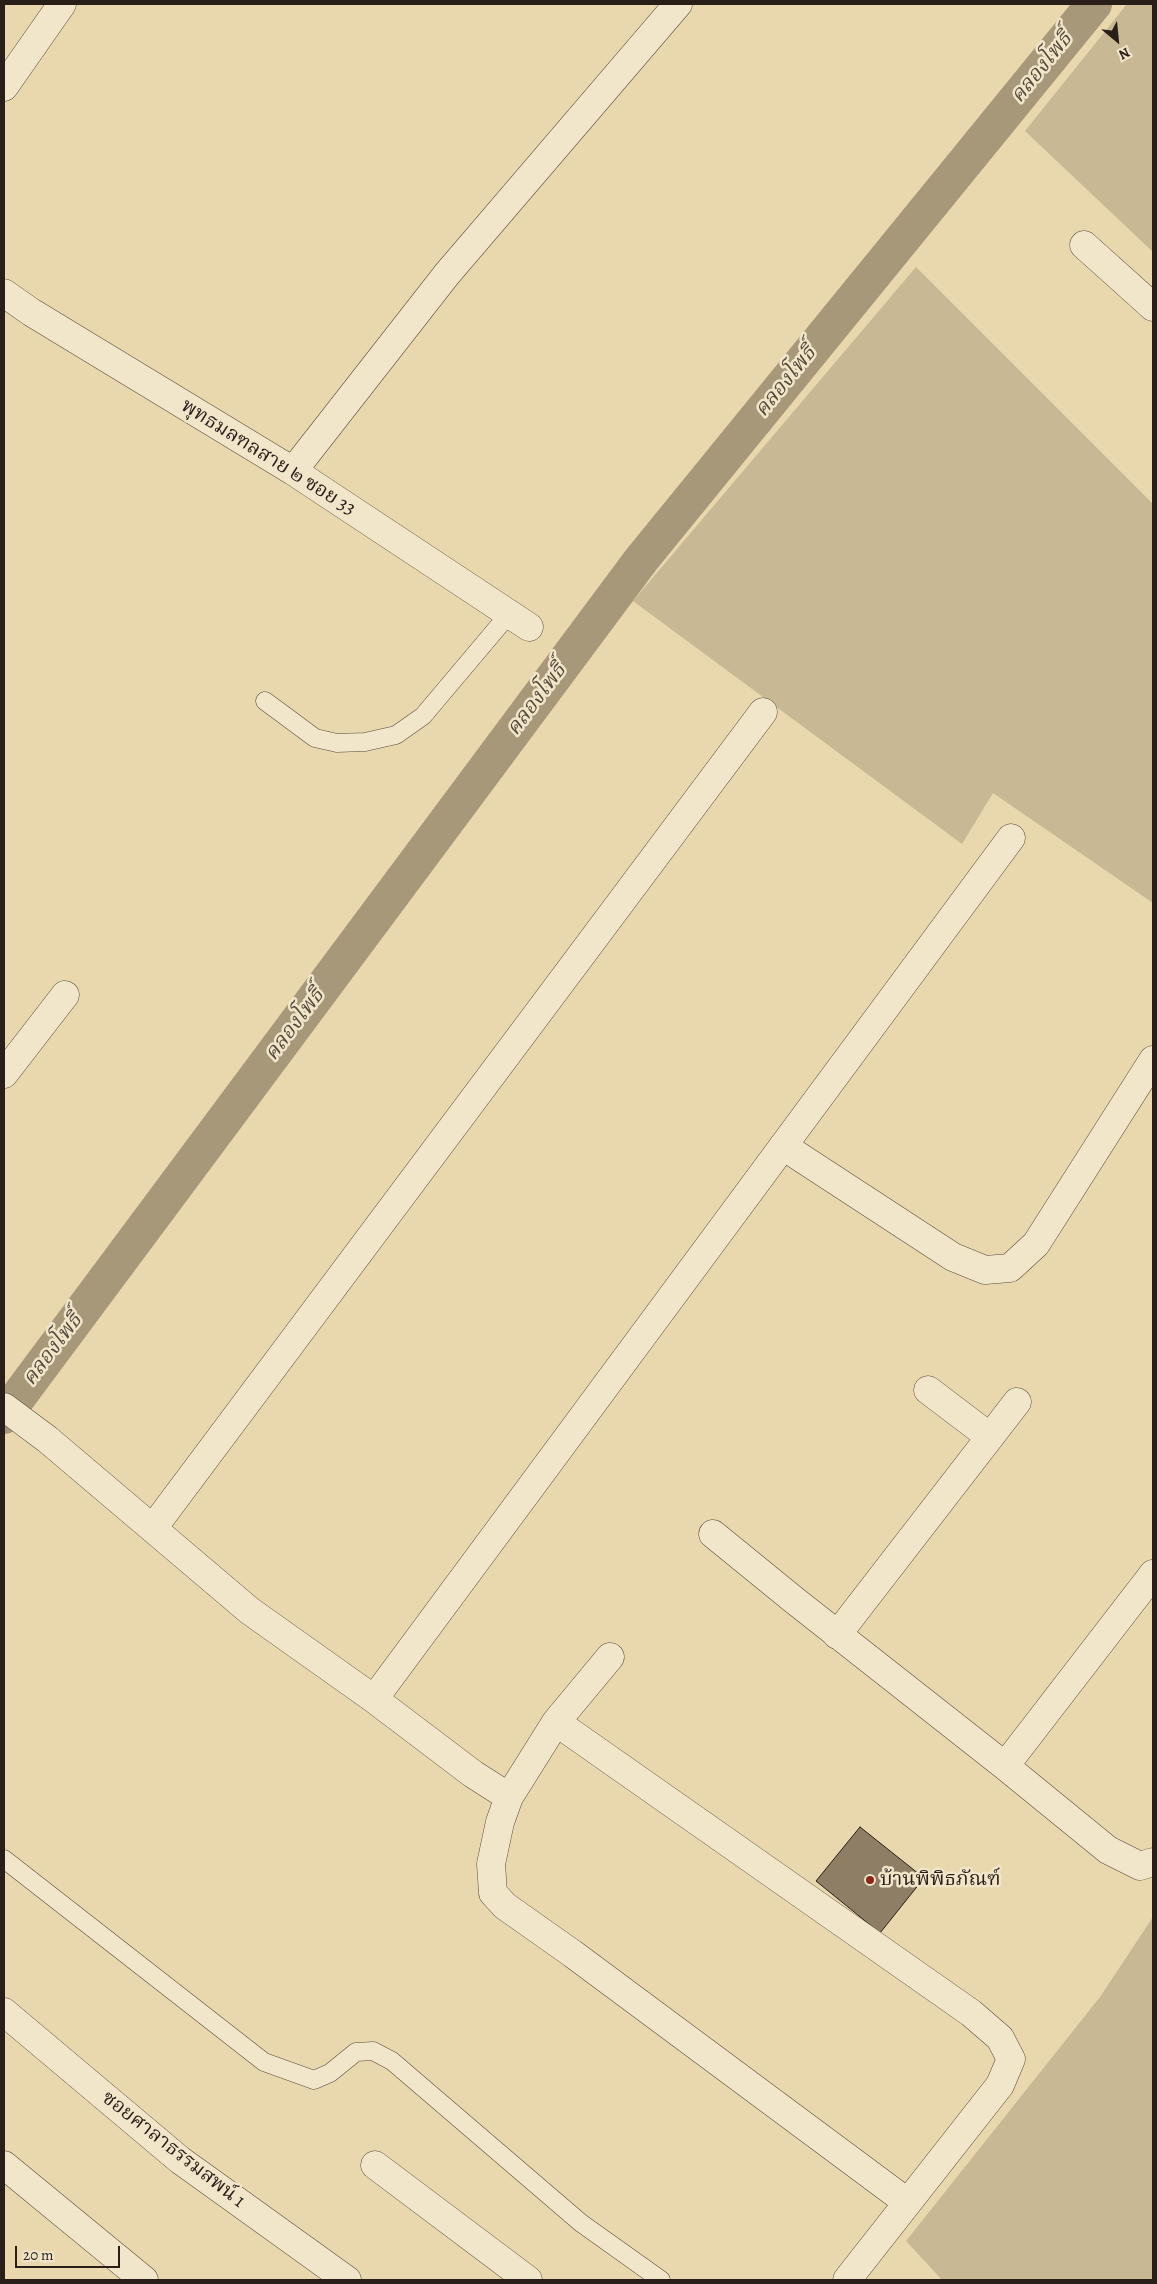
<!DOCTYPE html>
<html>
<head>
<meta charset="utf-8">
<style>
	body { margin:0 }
	#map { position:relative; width:1157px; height:2284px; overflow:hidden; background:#e9d7ad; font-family:Alegreya,serif }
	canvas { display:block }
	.frame { position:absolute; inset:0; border:5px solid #291e18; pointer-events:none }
	.north { position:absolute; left:1092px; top:15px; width:50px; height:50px; -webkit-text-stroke:4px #f1e5ca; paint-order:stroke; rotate:152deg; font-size:14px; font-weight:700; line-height:20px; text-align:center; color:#291e18 }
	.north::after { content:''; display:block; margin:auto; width:18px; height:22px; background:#291e18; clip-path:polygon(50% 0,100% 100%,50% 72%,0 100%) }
	.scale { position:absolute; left:15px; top:2246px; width:105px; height:22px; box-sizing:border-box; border:2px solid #291e18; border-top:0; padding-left:6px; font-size:15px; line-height:18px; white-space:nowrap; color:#291e18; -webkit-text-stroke:4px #f1e5ca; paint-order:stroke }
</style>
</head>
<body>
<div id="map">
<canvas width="1157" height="2284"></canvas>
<div class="frame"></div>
<div class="north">N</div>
<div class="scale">20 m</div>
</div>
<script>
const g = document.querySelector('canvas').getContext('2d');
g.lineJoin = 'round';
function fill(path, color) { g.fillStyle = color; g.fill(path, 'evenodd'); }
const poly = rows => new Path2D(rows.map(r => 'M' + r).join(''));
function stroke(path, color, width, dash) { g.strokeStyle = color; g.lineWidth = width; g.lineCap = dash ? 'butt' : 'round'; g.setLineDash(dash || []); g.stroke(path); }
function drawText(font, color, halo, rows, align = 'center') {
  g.font = font + ' Alegreya,"Noto Serif Thai",serif'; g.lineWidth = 5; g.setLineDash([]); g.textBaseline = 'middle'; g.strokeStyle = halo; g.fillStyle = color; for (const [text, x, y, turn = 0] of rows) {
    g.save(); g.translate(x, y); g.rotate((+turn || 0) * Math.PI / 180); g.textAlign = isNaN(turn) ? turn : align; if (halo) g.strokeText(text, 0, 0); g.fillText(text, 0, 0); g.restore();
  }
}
const green = poly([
	[1127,4,1153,4,1153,252,1025,131],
	[916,267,1153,504,1153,903,993,793,962,844,633,601],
	[1153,1917,1153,2280,942,2280,906,2241,1100,1997]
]);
const canal = poly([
	[4,1416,641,560,1094,4]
]);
const building = poly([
	[860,1827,924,1878,880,1933,816,1881,860,1827]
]);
const lane = poly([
	[265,701,315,738,337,743,365,742,396,735,423,716,509,614],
	[4,1859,264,2062,314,2080,330,2073,356,2052,373,2051,392,2061,581,2223,661,2280]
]);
const street = poly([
	[4,87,62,4],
	[1084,245,1153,307],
	[4,293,31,312,293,471,529,627],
	[293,471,447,274,678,4],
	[4,1074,65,995],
	[783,1146,953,1257,985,1270,1010,1268,1036,1244,1153,1060],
	[928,1390,990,1437],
	[4,1407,47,1439,250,1611,374,1699,473,1774,509,1797,500,1822,491,1864,493,1893,505,1906,573,1954,907,2202],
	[153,1528,763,712],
	[713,1534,794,1600,1005,1766,1108,1850,1140,1866,1153,1862],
	[837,1635,1017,1402],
	[374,1699,1011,838],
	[556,1722,971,2013,1000,2038,1011,2059,1000,2085,847,2280],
	[1005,1766,1153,1574],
	[509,1797,556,1722,610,1657],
	[4,2012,180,2160,347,2280],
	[4,2165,144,2280],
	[375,2165,528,2280]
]);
const markers = [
	[870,1880,5,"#8f2418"]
];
const streetNames = [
	["พุทธมลฑลสาย ๒ ซอย 33",268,458,32],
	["ซอยศาลาธรรมสพน์ 1",173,2150,38]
];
const poiNames = [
	["บ้านพิพิธภัณฑ์",880,1880]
];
const waterNames = [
	["คลองโพธิ์",1042,68,-51],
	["คลองโพธิ์",786,382,-51],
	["คลองโพธิ์",537,700,-53],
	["คลองโพธิ์",295,1025,-53],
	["คลองโพธิ์",53,1350,-53]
];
fill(green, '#c8b894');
stroke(canal, '#a8987a', 36);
fill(building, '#8d7e65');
stroke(building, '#291e18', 1);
stroke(lane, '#594c3d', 19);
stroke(street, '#594c3d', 29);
stroke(lane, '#f1e5ca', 18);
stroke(street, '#f1e5ca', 28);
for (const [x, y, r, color] of markers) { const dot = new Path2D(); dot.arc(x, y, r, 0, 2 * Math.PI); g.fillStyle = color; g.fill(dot); stroke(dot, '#f1e5ca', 2); }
drawText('20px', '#291e18', '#f1e5ca', streetNames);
drawText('20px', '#291e18', '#f1e5ca', poiNames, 'left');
drawText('italic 21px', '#55493a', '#f1e5ca', waterNames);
</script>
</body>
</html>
